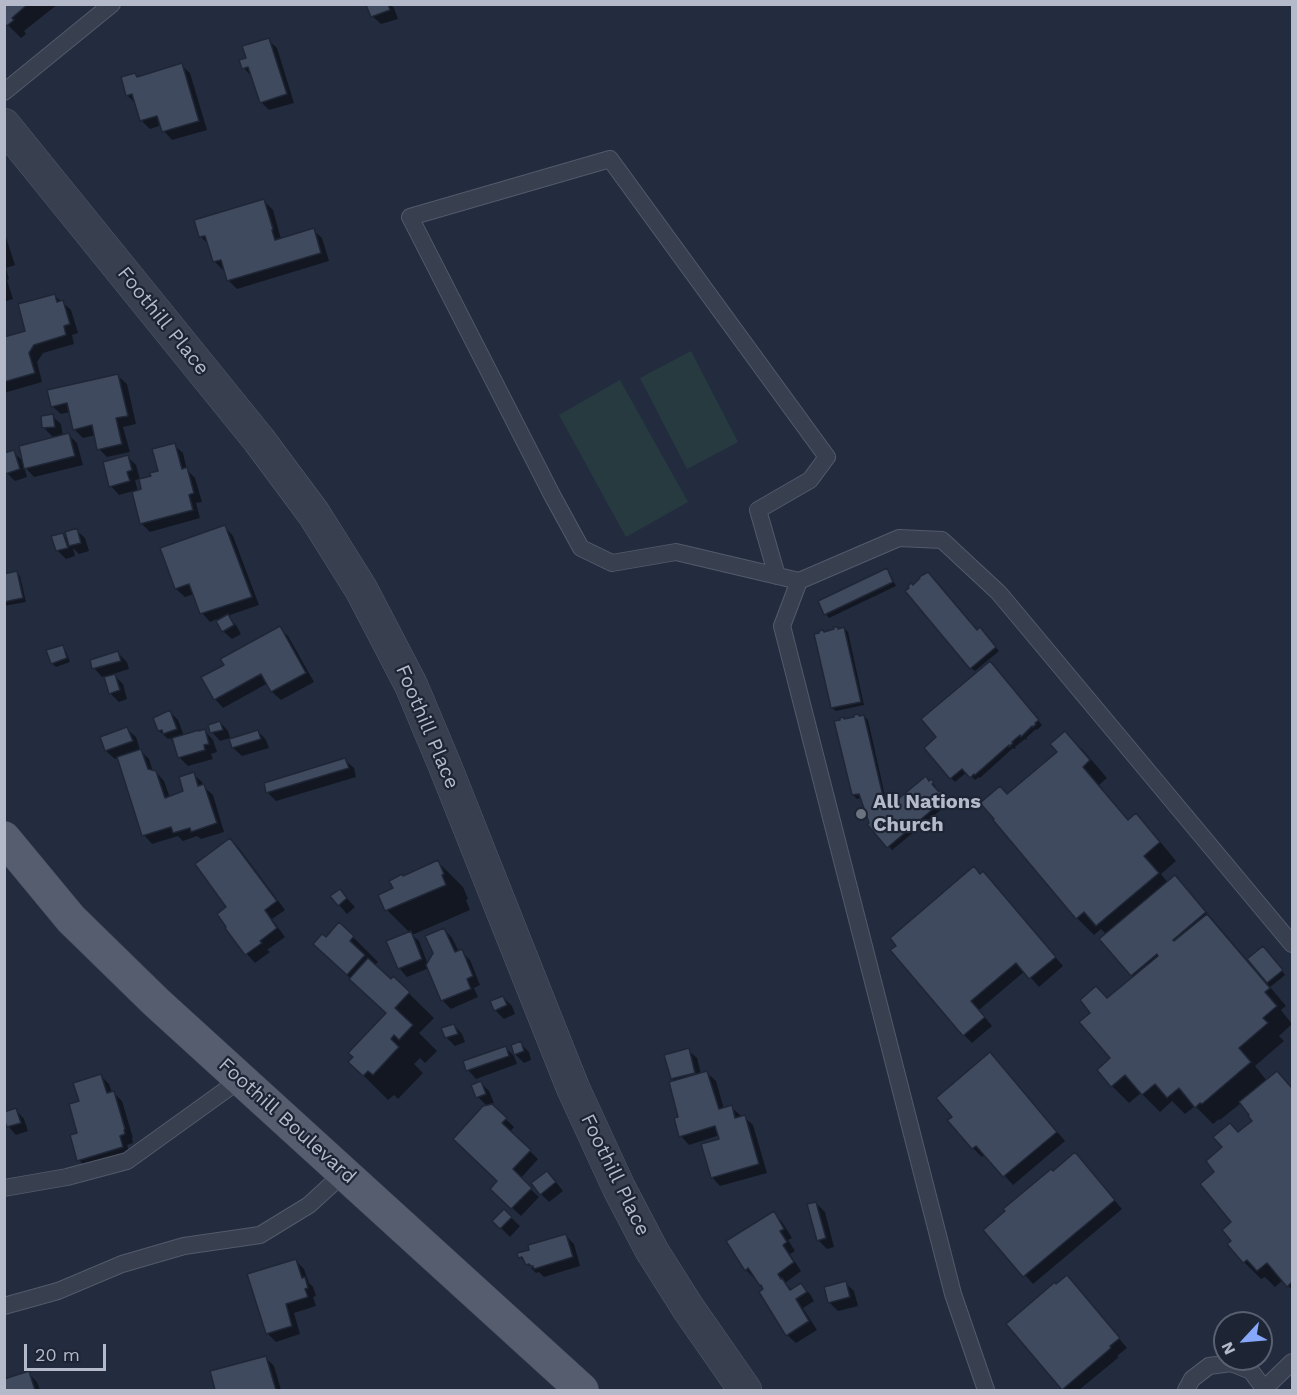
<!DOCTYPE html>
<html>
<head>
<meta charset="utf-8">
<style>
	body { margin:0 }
	#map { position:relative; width:1297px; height:1395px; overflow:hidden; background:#232c3f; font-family:"Work Sans",sans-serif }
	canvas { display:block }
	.frame { position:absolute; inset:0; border:6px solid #b4baca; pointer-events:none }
	.north { position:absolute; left:1213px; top:1311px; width:60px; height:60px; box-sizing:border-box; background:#1d2434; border:2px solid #596070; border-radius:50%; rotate:244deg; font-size:16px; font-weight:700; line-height:24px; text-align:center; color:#b4baca }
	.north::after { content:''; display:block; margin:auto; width:21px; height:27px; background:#87a7fb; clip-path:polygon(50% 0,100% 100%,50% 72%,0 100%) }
	.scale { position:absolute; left:24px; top:1344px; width:82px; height:27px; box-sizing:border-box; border:3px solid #b4baca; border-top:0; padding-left:8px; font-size:18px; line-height:21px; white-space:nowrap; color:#b4baca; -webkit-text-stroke:4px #1d2434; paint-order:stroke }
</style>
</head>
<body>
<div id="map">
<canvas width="1297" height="1395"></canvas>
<div class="frame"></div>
<div class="north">N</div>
<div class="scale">20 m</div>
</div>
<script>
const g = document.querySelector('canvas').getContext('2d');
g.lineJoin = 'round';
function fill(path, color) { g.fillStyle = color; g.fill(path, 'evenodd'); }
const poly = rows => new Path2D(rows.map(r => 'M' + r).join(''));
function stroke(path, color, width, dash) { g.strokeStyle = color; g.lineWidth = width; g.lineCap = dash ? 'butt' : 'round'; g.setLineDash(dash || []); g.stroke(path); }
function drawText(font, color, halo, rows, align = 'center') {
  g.font = font + ' "Work Sans",sans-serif'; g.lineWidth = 4.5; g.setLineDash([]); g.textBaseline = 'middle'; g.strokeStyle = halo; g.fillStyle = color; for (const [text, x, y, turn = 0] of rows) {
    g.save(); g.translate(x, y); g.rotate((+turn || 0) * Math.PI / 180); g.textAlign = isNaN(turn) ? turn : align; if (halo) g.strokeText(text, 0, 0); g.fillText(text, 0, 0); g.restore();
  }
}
const green = poly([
	[691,351,738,442,687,469,640,378],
	[620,380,688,502,626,537,559,415]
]);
const shadow = poly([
	[4,4,58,4,24,31,26,34,21,38,8,25],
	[372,4,390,4,394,8,398,19,381,24,372,16,368,6],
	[268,40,277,48,294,103,269,110,261,102,252,77,244,68,248,59],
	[181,65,190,73,207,130,172,140,164,131,162,125,150,129,141,120,136,104,127,95,135,74,138,78],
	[264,201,273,210,281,239,313,230,322,238,329,261,237,289,229,281,225,269,223,270,214,261,209,245,201,237],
	[4,231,15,265,6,268,9,279,7,280,13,299,4,302],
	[54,295,71,310,78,333,72,335,74,344,43,353,37,362,42,382,4,393,4,338,27,332],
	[118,376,127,384,136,424,123,427,130,452,107,457,99,449,96,435,83,438,74,429,70,412,61,414,52,406],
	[52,416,61,424,63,436,69,435,77,443,83,465,34,477,24,466,27,477,15,481,7,473,4,466,4,455,13,452,25,463,54,438,44,428],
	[174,445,183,453,187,470,195,478,202,502,196,503,200,518,150,532,141,523,133,491,119,495,111,486,128,457,136,465,140,479,135,480,138,492,143,491,153,477,159,472],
	[225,527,233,536,259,605,227,616,236,625,241,634,232,639,223,631,217,619,210,622,202,613,194,594,185,597,176,589,162,549],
	[76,530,85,538,89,551,79,554,73,548,75,556,66,559,57,550,63,534,69,541],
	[886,570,890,574,896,586,829,618,826,614],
	[16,572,20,576,26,602,4,606,4,575],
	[279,628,288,636,314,682,281,700,272,692,268,683,223,708,215,699,226,665],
	[844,628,848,632,864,705,836,711,832,708,839,630],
	[977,632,983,633,999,651,975,671,971,668],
	[62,647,66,651,70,662,56,667,52,663],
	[118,653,127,662,129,669,113,674,123,684,127,699,119,702,110,693,105,676,102,677,94,668],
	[994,667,1042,725,1037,730,1036,729,1026,738,1027,739,1026,740,1025,739,1015,747,1016,748,1014,749,1013,748,980,778,979,777,975,780,967,772,955,782,951,778,939,737],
	[170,712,178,720,184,736,205,731,213,740,217,752,211,754,213,759,188,766,180,758,175,741,173,742,170,738,168,739,159,731,155,719],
	[864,716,868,720,888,809,931,781,936,787,935,788,946,798,944,799,948,804,892,850,870,823,862,798,857,799,853,795,845,721],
	[220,722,228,731,230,738,220,741,212,732],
	[127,729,136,737,140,750,149,759,153,772,156,772,164,781,170,798,185,792,193,774,202,782,203,786,213,795,224,832,201,839,197,836,183,841,178,836,152,844,144,835,119,758,115,759,106,751,102,738],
	[258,731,266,740,269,748,242,756,233,748],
	[1065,733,1083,750,1107,778,1099,785,1129,821,1136,815,1153,833,1176,861,1161,874,1168,883,1175,877,1192,895,1248,961,1263,948,1285,975,1270,987,1286,1006,1281,1010,1292,1024,1279,1036,1284,1041,1255,1066,1267,1081,1277,1073,1292,1088,1292,1290,1283,1280,1275,1287,1265,1277,1261,1279,1244,1262,1234,1241,1233,1222,1216,1172,1239,1134,1254,1121,1241,1103,1220,1120,1219,1119,1213,1124,1195,1106,1185,1114,1172,1101,1160,1112,1141,1093,1129,1103,1112,1086,1112,1058,1108,1000,1134,978,1101,939,1107,935,1101,929,1094,935,1077,918,995,821,1008,796,1059,753],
	[345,760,354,768,356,777,276,801,268,793,265,784],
	[230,840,239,848,285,910,272,919,285,937,267,950,270,952,255,963,247,954,227,928],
	[438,862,463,887,468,899,466,900,470,910,412,935,419,941,428,965,444,929,452,938,459,952,461,951,470,960,480,985,474,988,478,997,451,1009,442,1000,429,968,407,977,399,968,410,933,387,910,395,888,403,877],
	[981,875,991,882,1063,966,1039,987,1025,971,979,1010,992,1026,972,1043,964,1035],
	[340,891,355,907,347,914,339,905],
	[353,937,378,962,374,966,391,981,393,978,434,1018,419,1033,437,1051,425,1063,420,1058,414,1064,423,1073,398,1099,394,1095,388,1100,350,1062,387,1014,315,944,326,939],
	[503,997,512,1006,515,1014,504,1019,495,1010],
	[454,1025,462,1034,465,1042,455,1046,446,1037],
	[520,1043,529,1052,531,1060,524,1063,515,1054],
	[506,1048,514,1056,517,1064,476,1079,468,1070,465,1062],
	[688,1050,697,1058,701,1074,707,1073,716,1081,724,1109,731,1107,740,1115,740,1118,744,1117,753,1125,767,1173,720,1186,712,1177,721,1140,720,1135,689,1145,681,1136,680,1118,675,1082,672,1078],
	[999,1063,1065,1141,1013,1185,985,1154,982,1157,973,1148,949,1120],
	[101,1076,109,1084,112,1093,113,1092,122,1101,133,1138,132,1138,133,1143,127,1145,131,1156,87,1169,79,1160,81,1102],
	[481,1083,489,1091,494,1103,490,1104,514,1127,510,1132,538,1159,520,1179,539,1197,521,1216,492,1189,499,1182,487,1106,478,1097],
	[16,1110,24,1119,28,1131,16,1135,8,1126],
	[1083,1163,1122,1209,1033,1284,985,1230,1053,1173],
	[555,1181,563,1191,549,1202,541,1194],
	[816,1203,825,1212,834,1247,827,1249,818,1240],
	[504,1211,520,1226,510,1237,494,1221],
	[774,1213,782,1222,792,1238,788,1240,795,1251,790,1254,801,1271,785,1283,792,1290,801,1285,810,1294,814,1301,803,1308,817,1330,796,1343,787,1335,766,1290,756,1277,754,1278,746,1270],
	[566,1236,574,1244,580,1266,544,1277,539,1272,536,1273,520,1257],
	[540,1262,541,1265,531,1268,529,1266],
	[296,1261,304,1269,309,1283,313,1287,316,1296,313,1297,316,1306,294,1313,300,1334,276,1342,267,1333],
	[845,1283,854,1291,858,1306,838,1311,829,1302],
	[1075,1286,1127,1348,1117,1356,1119,1357,1079,1390,1065,1390,1008,1324],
	[265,1357,274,1366,281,1390,217,1390,211,1372],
	[28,1373,37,1382,40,1390,4,1390,4,1379]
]);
const building = poly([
	[4,4,28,4,12,18,14,20,7,26,4,23,4,4],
	[388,4,390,10,371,17,366,5,388,4],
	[269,38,287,94,260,103,248,67,242,69,239,60,246,58,242,46,269,38],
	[182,63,199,121,162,132,157,116,140,121,132,94,126,96,121,77,135,73,137,77,182,63],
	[264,199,273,229,272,230,275,240,314,228,321,253,227,281,221,260,213,262,205,236,199,237,194,220,264,199],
	[55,294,57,302,63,300,70,324,64,326,66,335,34,345,29,353,35,373,4,382,4,337,25,331,18,304,55,294],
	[118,374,128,416,116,418,122,444,97,450,92,425,73,430,67,403,51,407,47,390,118,374],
	[53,414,55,427,42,428,41,416,53,414],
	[69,433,75,456,24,469,19,446,69,433],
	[175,443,182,469,187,467,194,493,189,495,193,510,140,524,132,492,141,489,139,479,151,476,149,473,158,471,152,449,175,443],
	[14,450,20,469,5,474,4,453,14,450],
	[128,455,132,470,127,472,130,481,109,487,103,462,128,455],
	[225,525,252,597,200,614,189,584,175,589,160,548,225,525],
	[77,528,81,543,69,546,65,532,77,528],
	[63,533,68,548,56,551,51,536,63,533],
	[887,568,893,582,824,615,818,601,887,568],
	[17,571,23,598,4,602,4,574,17,571],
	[928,572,977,630,980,627,996,647,970,669,905,591,909,588,908,586,911,583,913,585,920,578,919,577,928,572],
	[228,614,234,625,222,632,216,621,228,614],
	[280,626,306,673,271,692,261,674,214,700,201,677,224,665,220,659,280,626],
	[833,627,838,627,838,629,844,627,861,702,831,708,814,634,819,633,819,631,823,630,824,632,834,629,833,627],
	[63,645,67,658,51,664,46,650,63,645],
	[118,651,121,661,92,669,90,660,118,651],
	[990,661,1039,720,1035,723,1036,724,1033,727,1032,726,1021,737,1020,735,1012,742,1013,743,1009,747,1009,745,975,775,974,774,970,778,962,769,950,779,924,748,936,737,921,719,990,661],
	[115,674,120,690,109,694,104,677,115,674],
	[170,710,177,729,163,734,162,730,158,731,153,718,170,710],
	[858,714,859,716,864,715,886,809,926,776,929,781,931,779,934,782,932,784,939,792,940,790,943,793,941,795,945,799,887,848,867,824,869,823,859,794,852,795,834,721,840,720,840,718,844,717,844,719,854,717,854,715,858,714],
	[220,721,223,730,210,733,208,725,220,721],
	[127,727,133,741,105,751,100,737,127,727],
	[205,729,209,744,204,745,205,750,178,758,172,738,199,730,199,731,205,729],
	[258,730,261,739,232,748,229,739,258,730],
	[1065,731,1090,760,1083,767,1128,820,1136,813,1160,842,1144,856,1159,873,1096,926,1084,912,1076,919,993,820,994,819,980,803,1000,786,1007,794,1057,752,1050,744,1065,731],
	[141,749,148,769,156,771,165,798,183,791,179,777,194,772,198,786,204,784,217,823,191,832,190,828,173,833,171,827,142,836,117,757,141,749],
	[345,758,349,768,266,793,264,783,345,758],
	[230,838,277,901,265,910,277,928,260,941,262,943,245,955,225,928,226,927,217,914,226,907,195,864,230,838],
	[438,860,444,874,442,875,446,885,385,911,378,895,393,888,389,881,402,874,403,876,438,860],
	[974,866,980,874,983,871,1056,957,1029,979,1016,963,971,1001,985,1017,963,1036,890,950,896,946,890,938,974,866],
	[1175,875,1206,912,1173,940,1174,941,1207,914,1270,988,1265,992,1277,1006,1263,1018,1268,1023,1239,1048,1251,1062,1202,1104,1200,1103,1195,1108,1179,1088,1167,1098,1155,1084,1142,1095,1125,1075,1111,1087,1097,1070,1110,1058,1079,1022,1090,1013,1080,1000,1096,986,1107,998,1158,956,1157,954,1131,976,1099,939,1175,875],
	[340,889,347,898,338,906,330,896,340,889],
	[339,922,354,936,350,941,365,955,347,975,313,944,322,934,326,937,339,922],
	[444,928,455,952,462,949,473,976,467,979,471,989,441,1001,426,965,433,953,425,936,444,928],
	[411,931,422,959,398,969,386,941,411,931],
	[1263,946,1283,970,1267,983,1247,959,1263,946],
	[368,958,391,979,393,976,410,992,395,1008,413,1025,399,1040,394,1035,391,1039,399,1047,373,1075,368,1071,363,1076,348,1062,353,1057,348,1053,386,1013,349,979,368,958],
	[503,996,507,1005,494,1011,490,1001,503,996],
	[454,1024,458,1034,445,1038,441,1028,454,1024],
	[521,1041,524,1051,514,1055,511,1045,521,1041],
	[506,1046,509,1056,466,1071,463,1061,506,1046],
	[689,1048,695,1073,671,1079,664,1055,689,1048],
	[990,1052,1057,1132,1003,1177,976,1146,972,1149,947,1120,952,1117,936,1098,990,1052],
	[707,1071,719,1109,732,1105,735,1118,745,1115,759,1164,711,1178,701,1144,719,1139,715,1126,679,1137,674,1118,678,1117,669,1082,707,1071],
	[1277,1071,1291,1087,1292,1086,1292,1282,1287,1287,1267,1263,1257,1271,1247,1260,1243,1263,1232,1250,1227,1244,1231,1241,1222,1230,1231,1222,1200,1184,1214,1172,1206,1161,1222,1147,1213,1137,1230,1123,1238,1132,1252,1121,1248,1116,1249,1115,1239,1102,1277,1071],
	[101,1074,107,1093,114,1091,125,1129,124,1130,125,1134,120,1136,123,1147,77,1161,70,1135,77,1133,69,1104,79,1101,73,1083,101,1074],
	[481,1081,486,1094,476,1098,471,1085,481,1081],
	[492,1104,507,1118,502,1123,531,1150,513,1169,532,1188,511,1209,490,1189,497,1181,453,1139,483,1106,492,1104],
	[16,1108,21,1123,7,1127,4,1120,4,1112,16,1108],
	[1075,1152,1115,1200,1023,1277,983,1230,1005,1211,1003,1209,1051,1169,1053,1171,1075,1152],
	[547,1171,556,1182,540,1195,531,1183,547,1171],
	[816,1202,826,1238,817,1241,807,1204,816,1202],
	[504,1209,512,1217,500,1229,492,1221,504,1209],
	[774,1211,784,1229,780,1231,787,1242,783,1245,794,1262,778,1274,781,1279,782,1278,790,1290,801,1283,807,1292,796,1299,809,1321,786,1336,759,1292,763,1289,761,1285,760,1286,748,1268,745,1271,726,1241,774,1211],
	[566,1234,573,1257,534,1269,533,1266,531,1266,529,1264,526,1265,522,1257,518,1258,517,1253,529,1250,528,1245,566,1234],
	[296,1259,302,1278,305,1277,308,1288,305,1289,308,1297,286,1304,292,1326,266,1334,247,1274,296,1259],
	[1067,1275,1120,1338,1110,1346,1111,1348,1062,1390,1006,1324,1055,1282,1056,1284,1067,1275],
	[846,1281,850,1297,828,1303,824,1287,846,1281],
	[266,1356,276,1390,215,1390,210,1371,266,1356],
	[29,1371,35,1390,4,1390,4,1379,29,1371]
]);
const lane = poly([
	[4,92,112,4],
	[777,576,758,510,810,480,827,457,610,159,410,217,552,495,581,548,612,563,676,552,799,581],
	[4,1188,67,1177,127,1161,241,1079],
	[4,1306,58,1291,122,1264,184,1246,260,1235,309,1205,344,1173],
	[1265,1388,1292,1362],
	[986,1390,953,1294,782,626,799,581,899,538,942,540,999,593,1292,944],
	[1186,1390,1192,1379,1209,1366,1231,1363,1251,1371,1265,1390]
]);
const street = poly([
	[4,125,259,440,314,514,361,589,411,685,445,766,573,1088,619,1188,652,1251,688,1308,745,1390]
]);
const primary = poly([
	[4,838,71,919,156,1002,582,1390]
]);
const markers = [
	[861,814,6,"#6b7280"]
];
const streetNames = [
	["Foothill Place",163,321,51],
	["Foothill Place",427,727,67],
	["Foothill Boulevard",287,1121,42],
	["Foothill Place",615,1175,64]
];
const poiNames = [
	["All Nations",873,802],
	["Church",873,825]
];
fill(green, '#263a40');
fill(shadow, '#0007');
fill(building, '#3f4a5e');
stroke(building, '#1f2636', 1.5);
stroke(lane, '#535a6a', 18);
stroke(street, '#535a6a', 34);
stroke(primary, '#414858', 34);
stroke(lane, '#383f4f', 16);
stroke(street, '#383f4f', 33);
stroke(primary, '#565d6f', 33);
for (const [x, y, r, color] of markers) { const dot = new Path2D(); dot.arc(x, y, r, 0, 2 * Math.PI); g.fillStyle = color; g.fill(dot); stroke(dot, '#1d2434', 2); }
drawText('20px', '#b4baca', '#1d2434', streetNames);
drawText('bold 20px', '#b4baca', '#1d2434', poiNames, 'left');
</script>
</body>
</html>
